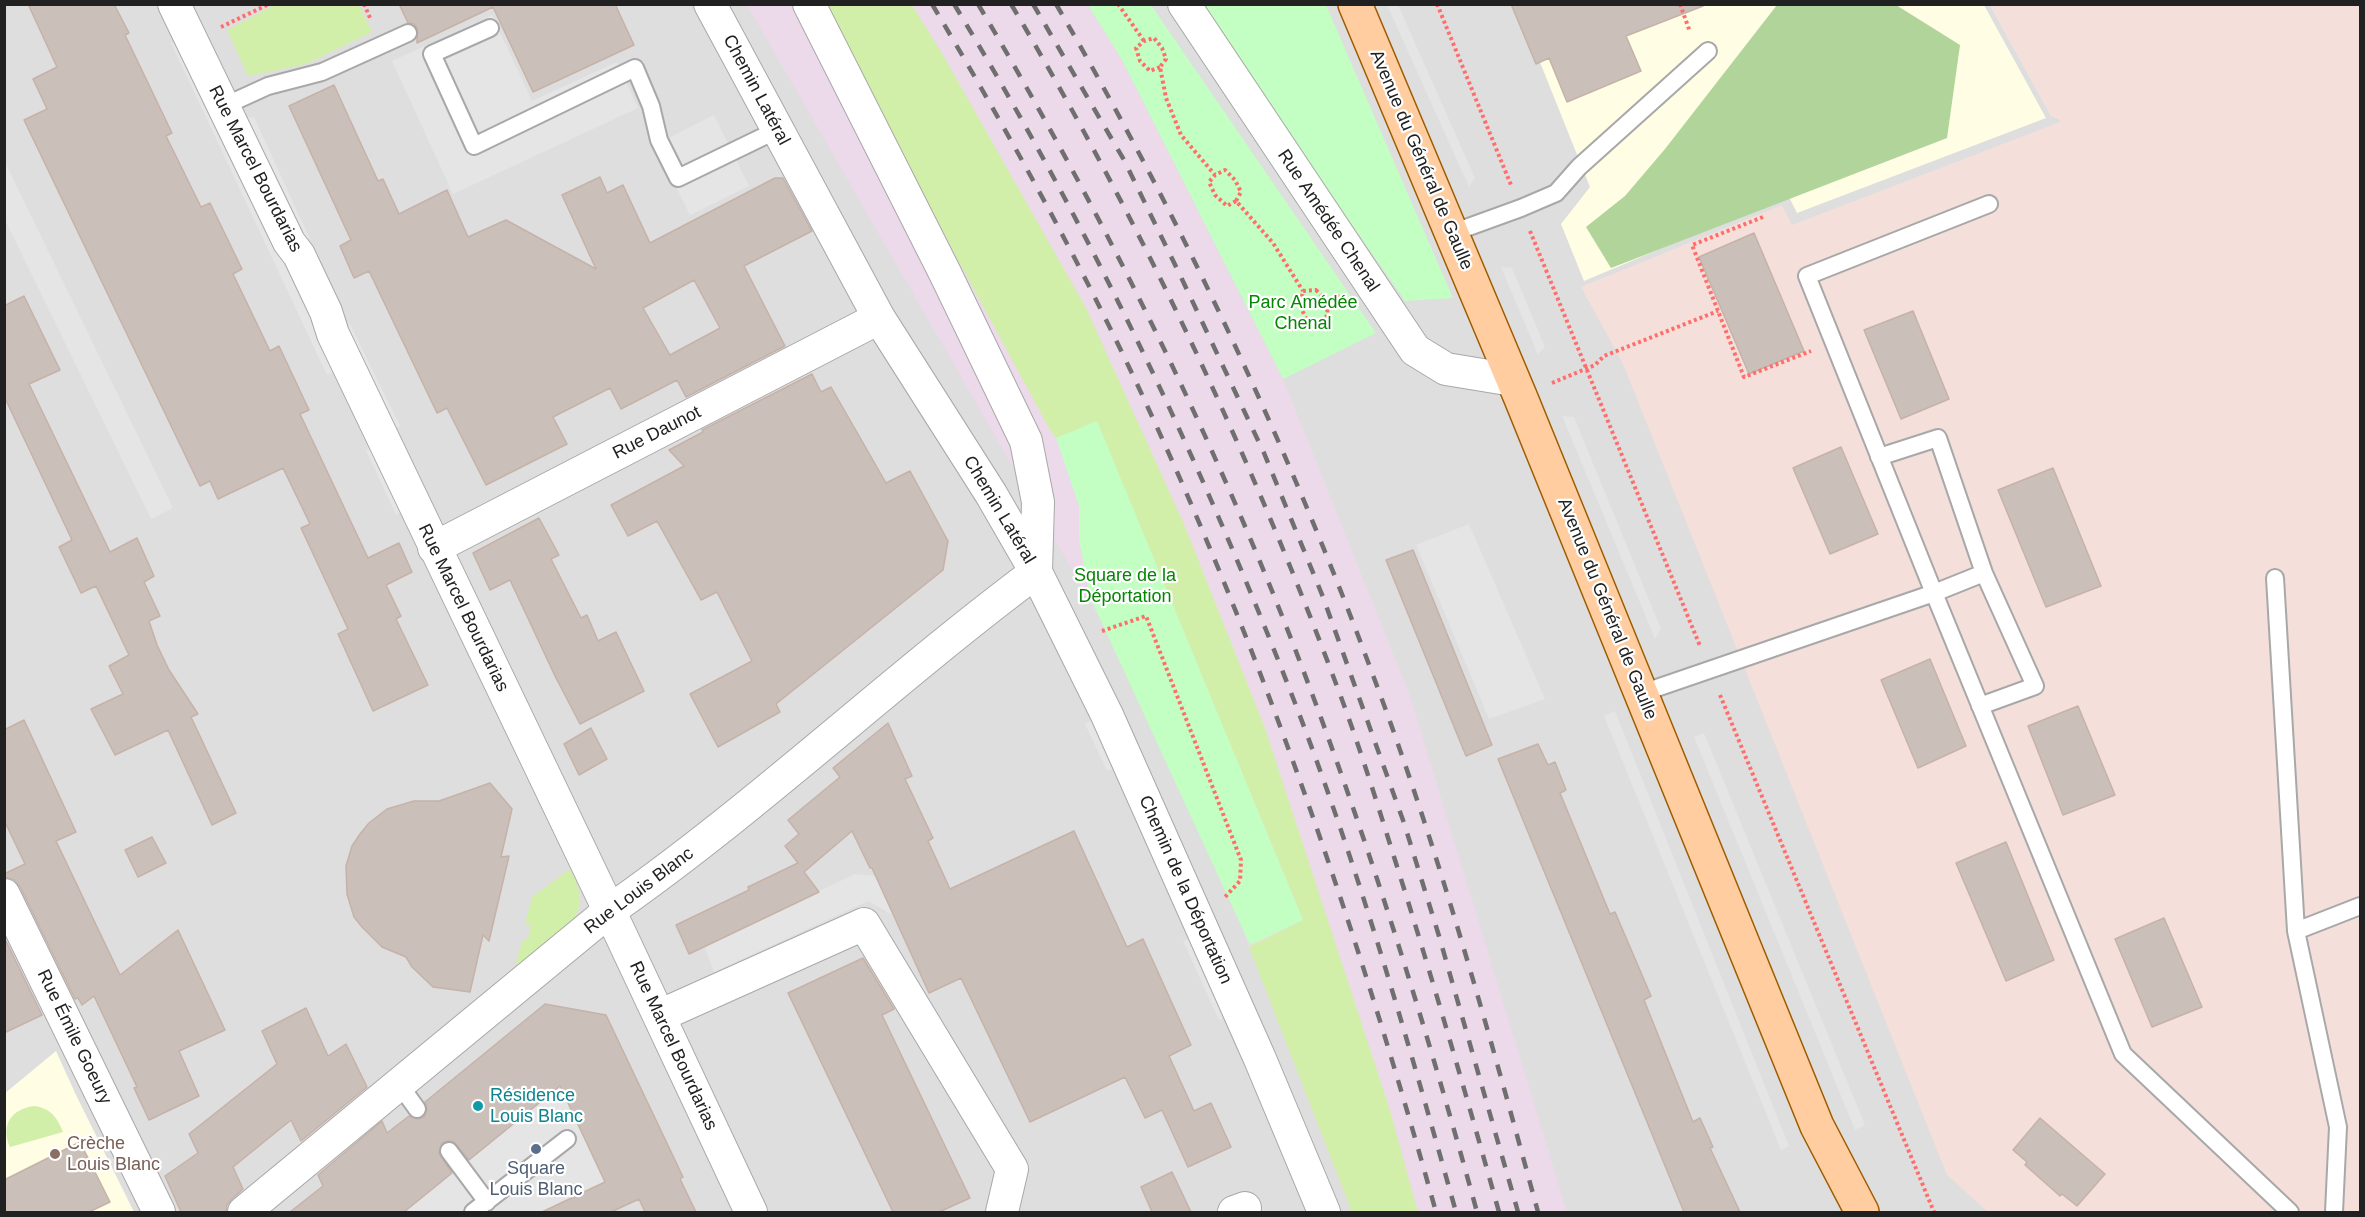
<!DOCTYPE html>
<meta charset="utf-8">
<style>
body{margin:0}
#map{position:relative;width:2365px;height:1217px;overflow:hidden;background:#f2eee7;font-family:Arial,sans-serif}
canvas{display:block}
.frame{position:absolute;inset:0;border:6px solid #212121;pointer-events:none}
</style>
<div id="map">
<canvas width="2365" height="1217"></canvas>
<div class="frame"></div>
</div>
<script>
const c = document.querySelector('canvas').getContext('2d');
c.lineJoin = 'round';
function paint(path, color) { c.fillStyle = color; c.fill(path, 'evenodd'); }
function stroke(path, color, width, dash) { c.strokeStyle = color; c.lineWidth = width; c.lineCap = dash ? 'butt' : 'round'; c.setLineDash(dash || []); c.stroke(path); }
function label(font, color, halo, rows, align = 'center') {
  c.font = font + ' Arial,sans-serif'; c.lineWidth = 4.5; c.setLineDash([]); c.textBaseline = 'middle'; c.strokeStyle = halo; c.fillStyle = color; for (const [text, x, y, turn = 0] of rows) {
    c.save(); c.translate(x, y); c.rotate((+turn || 0) * Math.PI / 180); c.textAlign = isNaN(turn) ? turn : align; if (halo) c.strokeText(text, 0, 0); c.fillText(text, 0, 0); c.restore();
  }
}
paint(new Path2D(`
 M5 5H1990L2051 116 2059 119 2124 228 2360 1212H5Z`), '#dfdede');
paint(new Path2D(`
 M747 5H1088L1122 60 1283 379 1410 696 1567 1212H1352L1166 733Z`), '#ecd9ea');
paint(new Path2D(`
 M1517 5H1984L2046 118 1797 213 1788 195 1584 281 1561 224 1590 187Z
 M56 1051 76 1095 134 1212H5L4 1094Z`), '#fffde3');
paint(new Path2D(`
 M1990 5H2360V1212H1988L1947 1175 1623 364 1581 287 1782 205 1792 225 2060 122 2059 119 2051 116Z`), '#f4dfda');
paint(new Path2D(`
 M359 5 372 32 306 64 248 76 227 30 275 5Z
 M820 5H912L943 55 1086 308 1184 524 1265 728 1389 1107 1418 1212H1352L1249 947 1303 920 1097 422 1056 438 1050 430Z
 M570 869C579 885 584 901 575 918 572 926 528 958 518 966L516 962 523 939H528L531 925 525 924 532 897Z
 M35 1106C51 1109 57 1117 63 1132L10 1147C0 1125 12 1108 35 1106Z`), '#d2efaa');
paint(new Path2D(`
 M1777 5H1896L1960 45 1947 138 1611 268 1586 227 1625 196 1665 149Z`), '#b0d499');
paint(new Path2D(`
 M1088 5H1151L1376 333 1283 379 1122 60Z
 M1199 5H1326L1453 298 1405 301Z
 M1097 421 1303 920 1250 945 1090 597 1079 540V506L1056 438Z`), '#c3fec3');
paint(new Path2D(`
 M1387 5H1398L1475 178 1469 187Z
 M492 15 532 101 617 62 638 108 453 194 392 61Z
 M171 43 184 44 339 369 327 375Z
 M714 115 749 186 690 215 655 145Z
 M254 117 310 239 297 237 241 118Z
 M5 162 173 508 151 519 5 220Z
 M1501 267 1512 268 1545 347 1538 355Z
 M349 322 400 426 389 430 342 330Z
 M1562 416 1574 417 1661 629 1655 639Z
 M376 445 407 510 396 515 366 450Z
 M1469 524 1545 699 1489 719 1416 545Z
 M1615 711 1789 1146 1781 1150 1604 716Z
 M1097 718 1119 766 1107 771 1085 724Z
 M1704 733 1865 1125 1855 1130 1694 737Z
 M855 874 882 877 908 891 893 915 868 901 714 972 704 946Z
 M1195 937 1229 1015 1219 1020 1183 941Z
 M560 1086 605 1182 542 1212H404L444 1181 433 1165 454 1146Z`), '#e5e5e5');
const building = new Path2D(`
 M28 4H114L129 33 125 35 172 133 166 136 201 207 210 203 242 269 233 274 270 351 279 346 309 410 300 414 368 558 399 543 412 572 386 585 401 616 396 619 428 685 373 711 338 634 348 629 301 528 310 524 283 468 218 499 210 481 200 486 24 120 47 109 33 79 57 67Z
 M399 4H615L634 45 533 92 493 7 417 43V28L414 24 408 23Z
 M1511 4H1702L1703 6 1626 36 1641 71 1567 102 1549 58 1536 64Z
 M334 85 378 181 383 179 399 214 447 190 468 237 506 220 596 269 562 195 600 177 607 193 623 185 650 243 775 178H783L812 231 744 266 785 346 686 397 677 380 621 409 610 388 553 417 567 444 486 485 447 408 437 413 369 271 354 278 340 246 351 240 289 106ZM694 280 720 328 670 355 643 308Z
 M1754 233 1804 351 1749 374 1699 257Z
 M24 296 60 370 29 384 110 552 137 538 154 576 144 582 160 616 149 621 157 645 169 670 198 714 191 717 236 813 212 825 168 730 115 755 91 709 123 694 109 666 129 655 96 586 81 593 59 547 72 540 4 396V306Z
 M1913 311 1949 399 1901 419 1864 330Z
 M812 374 821 392 831 387 886 483 910 471 948 541 943 570 776 704 780 712 718 747 690 694 752 661 717 592 701 600 657 521 628 536 611 505 684 466 669 450 703 432 702 430Z
 M1841 447 1878 534 1830 554 1793 468Z
 M2053 468 2101 586 2046 607 1998 490Z
 M539 518 559 555 551 559 581 618 587 615 598 641 616 632 644 691 580 724 555 676 510 580 490 590 473 553Z
 M1413 550 1492 745 1466 756 1386 560Z
 M1930 659 1966 746 1918 768 1881 680Z
 M2078 706 2115 795 2063 815 2028 726Z
 M24 720 76 832 56 841 120 975 178 930 225 1030 179 1051 199 1096 149 1120 134 1088 137 1087 94 996 82 1005 78 998 75 999 20 887 14 880 4 877V874L25 864 4 820V730Z
 M888 723 912 776 905 779 933 838 928 841 950 889 1074 831 1127 947 1143 939 1191 1045 1169 1056 1194 1111 1211 1103 1231 1147 1188 1167 1162 1110 1145 1118 1125 1077 1030 1122 961 978 929 993 872 868H870L852 831 804 872 819 892 689 954 676 925 749 890 748 887 798 863 785 846 799 834 788 820 840 777 833 768Z
 M591 728 607 759 579 775 564 744Z
 M1538 744 1548 765 1555 762 1566 790 1560 793 1610 914 1615 912 1651 996 1644 1000 1693 1122 1700 1118 1713 1147 1710 1148 1740 1212H1684L1498 759Z
 M490 783 512 809 501 857 509 856 489 941 483 935 470 992 433 987 412 967 406 957 382 947 362 927 354 917 347 894 346 866 352 846 360 834 369 823 387 809 414 801H439Z
 M152 837 166 863 138 877 125 850Z
 M2006 842 2054 960 2006 981 1956 863Z
 M2164 918 2202 1007 2152 1027 2115 939Z
 M4 937 42 1015 4 1033Z
 M863 958 894 1009 882 1015 970 1198 939 1212H893L788 993Z
 M545 1004 606 1015 683 1177 680 1179 696 1212H645L639 1199 611 1212H542L605 1182 560 1086 469 1160 454 1142 448 1141 442 1143 439 1153 452 1173 404 1212H290L323 1186 318 1175 382 1121 387 1133 409 1116 417 1119 424 1117 427 1109 425 1102Z
 M306 1008 328 1056 346 1044 367 1087 301 1141 291 1120 233 1167 243 1189 232 1199 227 1205 226 1212H181L165 1176 198 1153 189 1134 277 1064 262 1031Z
 M2040 1118 2105 1174 2077 1206 2062 1194 2060 1196 2025 1165 2027 1162 2013 1150Z
 M80 1142 110 1202 89 1212H4V1180Z
 M1172 1172 1191 1212H1152L1141 1187Z`);
paint(building, '#cbbfba');
stroke(building, '#c5b2a8', 1.5);
const service = new Path2D(`
 M490 28 432 54 474 146 635 68 651 106 659 140 678 178 777 130
 M222 107 268 86 322 72 408 33
 M1452 233 1521 208 1556 193 1579 167 1708 51
 M1879 457 1938 438 1984 573 1934 593 1807 276 1989 204
 M2275 578 2296 931 2338 1127 2334 1212
 M1642 693 1934 593 2123 1054 2290 1212
 M1980 706 2035 686 1984 573
 M2296 931 2360 906
 M399 1084 417 1109
 M449 1151 487 1202
 M473 1212 567 1139`);
const minor = new Path2D(`
 M174 4 289 242 299 255 326 312 333 334 619 931 751 1212
 M710 4 879 318 991 494 1036 572 1107 715 1260 1059 1324 1212
 M809 4 945 273 1026 441 1038 502 1036 571
 M1184 4 1415 350 1446 369 1513 380
 M434 548 879 318
 M4 895 159 1212
 M659 1016 864 924 1012 1169 1002 1212
 M244 1212 609 911C758 807 890 681 1036 572
 M1234 1212 1245 1208`);
const primary = new Path2D(`
 M1355 4 1520 396 1817 1126 1862 1212`);
stroke(service, '#a8a8a8', 20);
stroke(minor, '#a8a8a8', 34);
stroke(primary, '#9e5c00', 36);
stroke(new Path2D(`
 M364 4 371 20
 M1118 4 1144 41
 M1437 4 1511 185
 M1680 4 1690 32
 M221 27 269 4
 M1160 67 1150 71 1140 61 1136 48 1144 41 1154 38 1162 48 1166 59 1160 67 1166 98 1181 135 1215 175
 M1236 201 1227 206 1215 195 1209 182 1215 175 1225 170 1235 180 1241 192 1236 201 1273 243 1303 291
 M1763 217 1692 245 1744 377 1811 351
 M1530 231 1700 646
 M1316 290 1328 303 1327 316 1314 323 1307 320 1300 306 1303 291Z
 M1328 303 1340 296
 M1552 383 1595 365 1604 356 1718 311
 M1102 631 1146 616 1241 860 1240 881 1225 897
 M1720 695 1934 1212`), '#ff6e6b', 4, [3, 3]);
stroke(service, '#fff', 16);
stroke(minor, '#fff', 32);
stroke(primary, '#ffcd9f', 33);
stroke(new Path2D(`
 M932 4C1011 137 1086 272 1150 412 1269 670 1360 939 1436 1212
 M954 4C1089 226 1201 461 1295 703 1359 869 1408 1041 1456 1212
 M978 4C1107 221 1223 455 1311 691 1375 862 1429 1037 1477 1212
 M1011 4C1142 224 1252 458 1341 697 1361 751 1378 806 1395 860 1432 977 1466 1094 1499 1212
 M1033 4 1124 160 1180 275 1264 453 1323 597 1404 823 1439 936 1518 1212
 M1056 4C1183 222 1290 450 1377 686 1441 858 1490 1036 1538 1212`), '#6f6f6f', 4.5, [12, 12]);
for (const [x, y, r, color] of [
 [478,1106,6,"#0f9aa8"],
 [536,1149,6,"#5c6f8a"],
 [55,1154,6,"#8d6e63"]
]) { const dot = new Path2D(); dot.arc(x, y, r, 0, 2 * Math.PI); c.fillStyle = color; c.fill(dot); stroke(dot, '#fff', 2); }
label('18px', '#212121', '#fff', [
 ["Chemin Latéral",756,90,62],
 ["Avenue du Général de Gaulle",1421,160,67],
 ["Rue Marcel Bourdarias",255,169,63],
 ["Rue Amédée Chenal",1328,221,56],
 ["Rue Daunot",657,433,-27],
 ["Chemin Latéral",999,510,59],
 ["Rue Marcel Bourdarias",463,608,64],
 ["Avenue du Général de Gaulle",1607,609,68],
 ["Chemin de la Déportation",1185,890,66],
 ["Rue Louis Blanc",639,891,-37],
 ["Rue Émile Goeury",74,1037,64],
 ["Rue Marcel Bourdarias",673,1046,65]
]);
label('18px', '#048604', '#fff', [
 ["Parc Amédée",1303,303],
 ["Chenal",1303,324],
 ["Square de la",1125,576],
 ["Déportation",1125,597]
]);
label('18px', '#0d838f', '#fff', [
 ["Résidence",490,1096],
 ["Louis Blanc",490,1117]
], 'left');
label('18px', '#785e54', '#fff', [
 ["Crèche",67,1144],
 ["Louis Blanc",67,1165]
], 'left');
label('18px', '#4e5e75', '#fff', [
 ["Square",536,1169],
 ["Louis Blanc",536,1190]
]);
</script>
